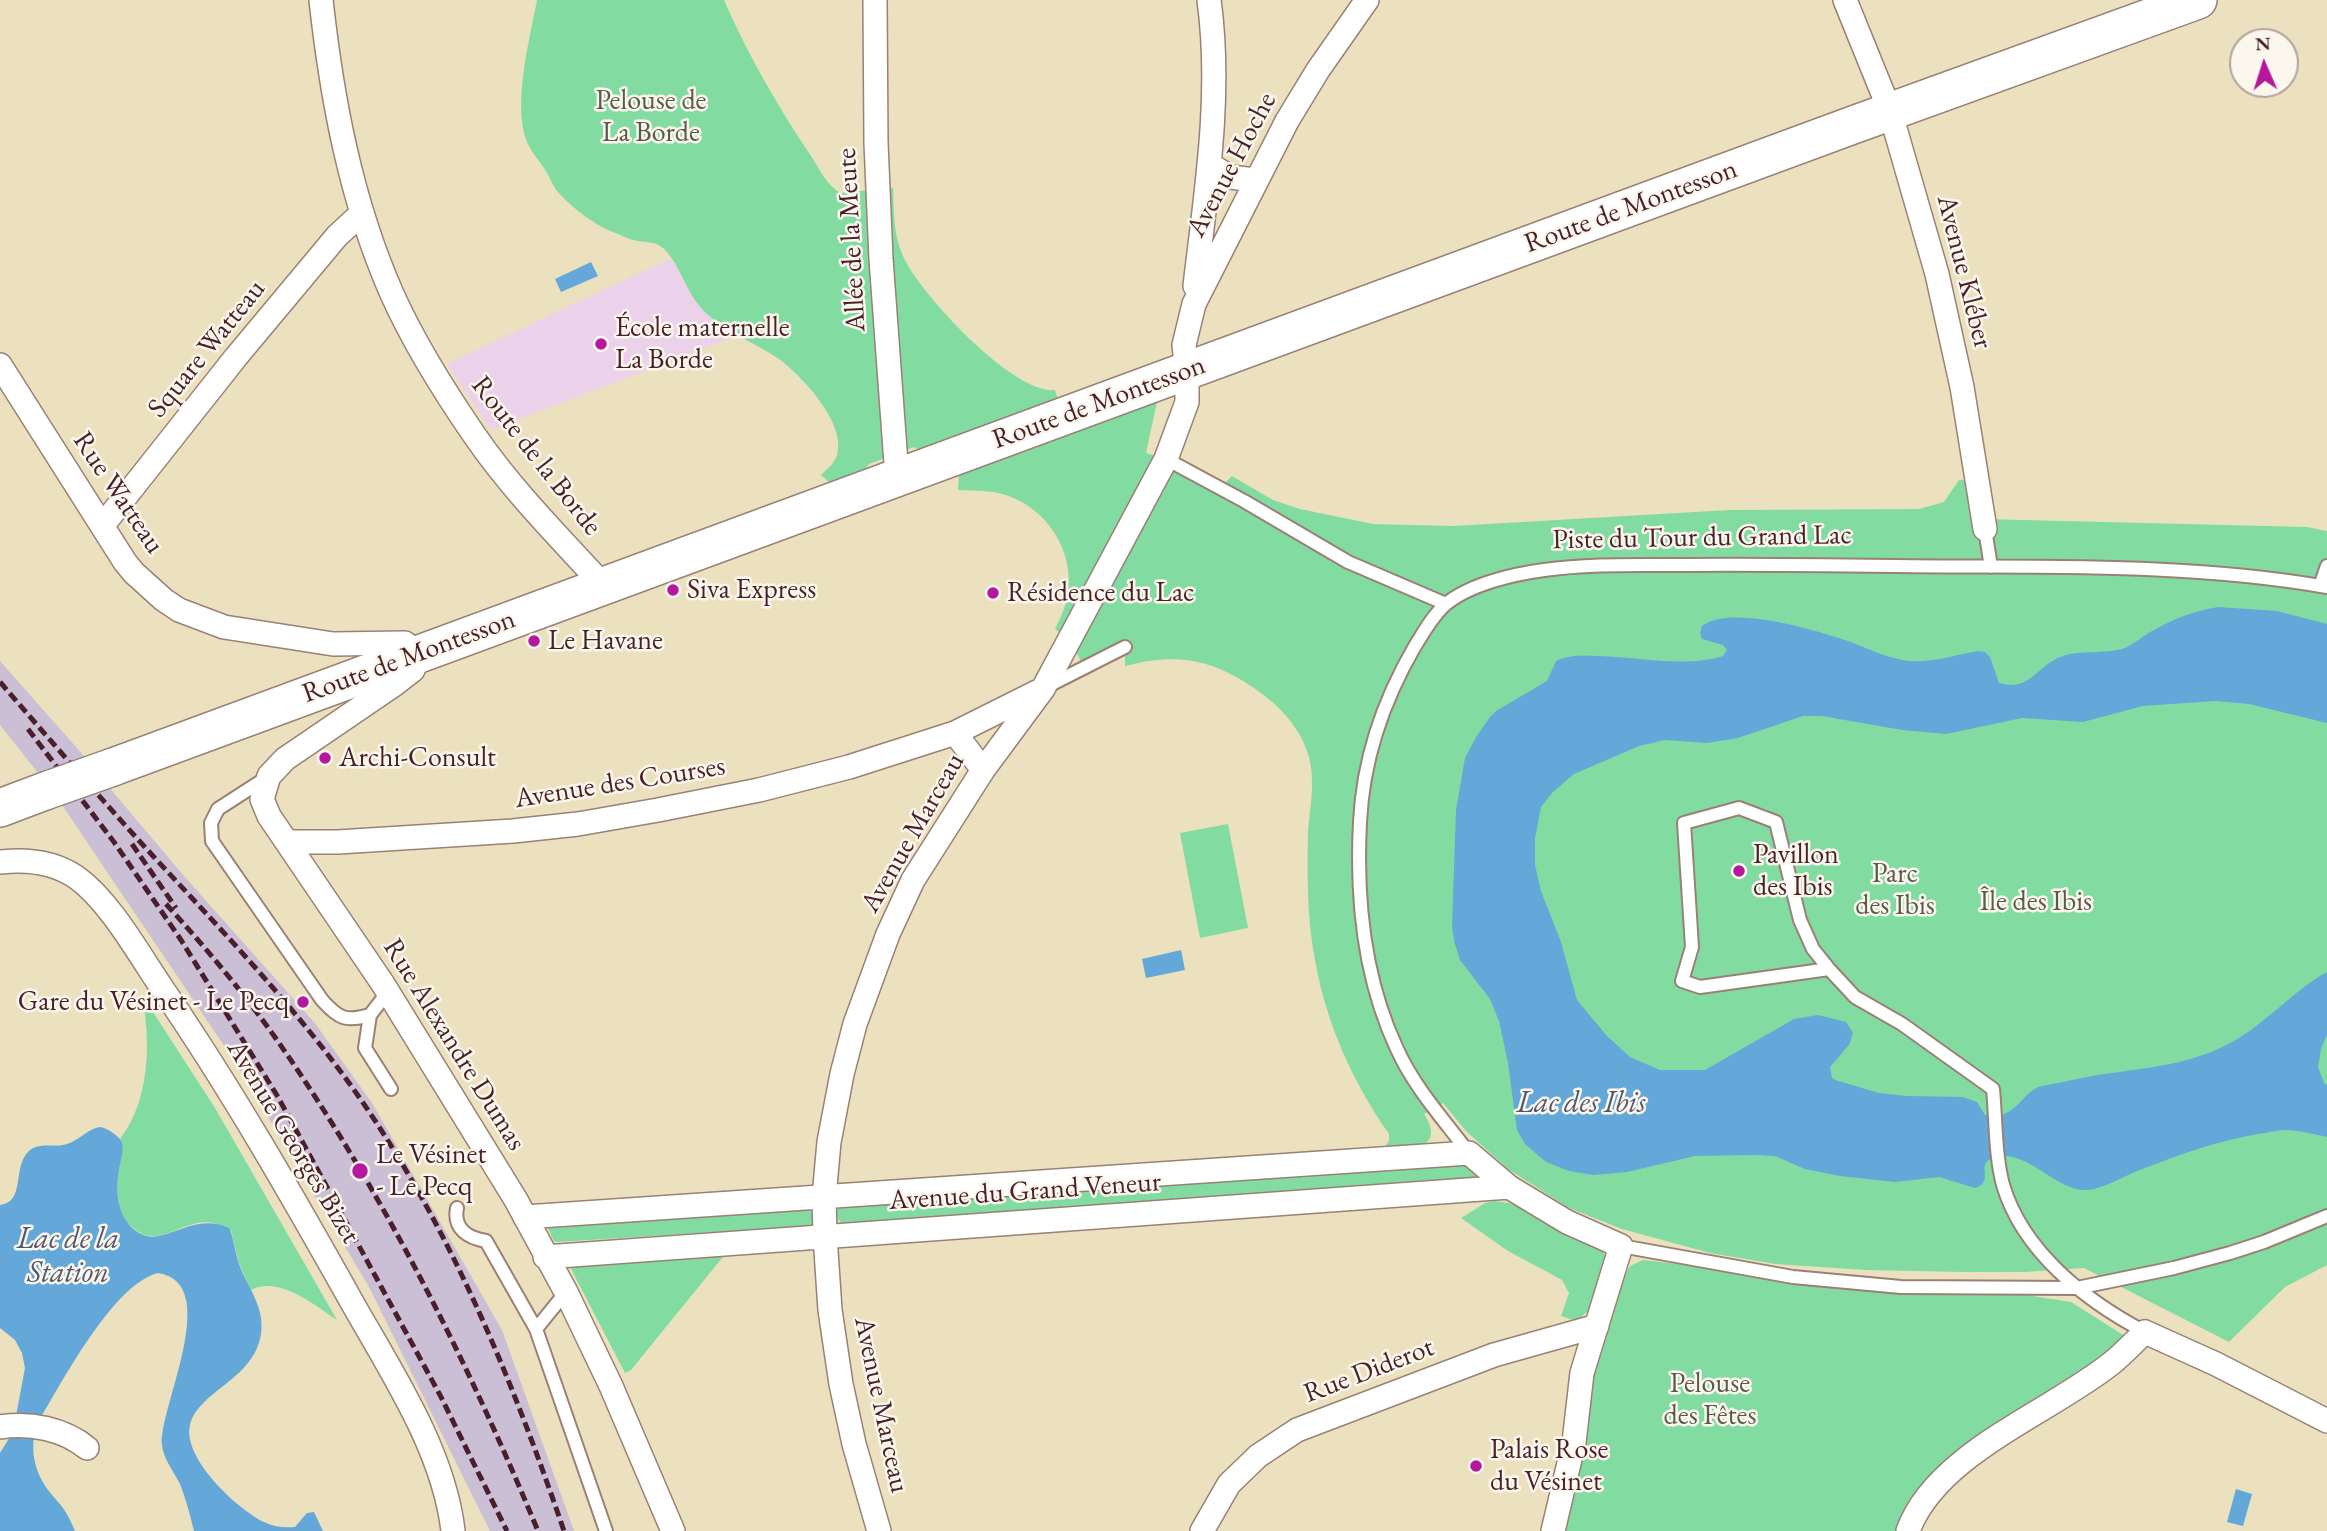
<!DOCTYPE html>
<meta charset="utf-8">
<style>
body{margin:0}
#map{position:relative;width:2327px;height:1531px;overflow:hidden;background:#ebe1bf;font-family:"EB Garamond",serif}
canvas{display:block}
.north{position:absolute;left:2229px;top:28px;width:70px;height:70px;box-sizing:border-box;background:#fbf7ec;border:2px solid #b4a19f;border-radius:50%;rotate:357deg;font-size:19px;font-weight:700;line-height:28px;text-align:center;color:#4a1f2b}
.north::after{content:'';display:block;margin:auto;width:24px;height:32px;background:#b5179e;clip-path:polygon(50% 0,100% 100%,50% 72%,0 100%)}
</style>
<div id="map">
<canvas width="2327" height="1531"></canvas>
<div class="north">N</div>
</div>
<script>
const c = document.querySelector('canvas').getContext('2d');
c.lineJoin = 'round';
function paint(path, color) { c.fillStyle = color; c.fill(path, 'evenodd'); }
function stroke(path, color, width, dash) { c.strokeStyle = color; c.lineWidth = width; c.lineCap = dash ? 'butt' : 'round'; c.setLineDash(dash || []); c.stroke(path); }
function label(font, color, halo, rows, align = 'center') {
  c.font = font + ' "EB Garamond",serif'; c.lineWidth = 5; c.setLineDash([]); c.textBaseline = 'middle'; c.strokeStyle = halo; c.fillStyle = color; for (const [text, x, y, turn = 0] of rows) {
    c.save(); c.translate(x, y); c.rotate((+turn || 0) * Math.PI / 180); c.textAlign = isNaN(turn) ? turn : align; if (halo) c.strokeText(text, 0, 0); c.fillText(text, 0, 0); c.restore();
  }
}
paint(new Path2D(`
 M671 258 695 301 708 315 738 335 491 430 447 364Z`), '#ecd1eb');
paint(new Path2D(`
 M0 661 84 756 38 773 0 725Z
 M108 786 184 876 314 1022 372 1103 502 1330 574 1531H490L369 1287 239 1068 60 802Z`), '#cbbfd5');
paint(new Path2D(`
 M537 0H724C748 55 778 107 811 156 819 168 827 186 841 193L893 188C894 211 893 234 903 256 919 293 1014 395 1055 390L1060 406 927 455 914 447 869 464 859 479 844 478 830 483 821 475C827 469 834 464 837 455 847 424 802 376 779 359 756 343 727 333 707 314 685 294 682 266 663 248 654 241 649 243 638 241 631 240 625 237 618 234 597 227 572 208 558 192 553 187 551 179 547 173 541 162 532 154 527 142 512 105 530 38 537 0Z
 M1158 397 1146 453 1166 459 1220 488 1232 476 1273 500 1300 509 1373 524 1411 525 1453 526 1729 510 1919 509 1944 502 1959 480H1978L1983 519 2307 527 2327 531V1265L2285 1287 2229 1342 2084 1268 2025 1272H1962L1865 1270 1775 1264 1710 1253 1622 1229 1569 1208 1508 1169 1466 1131 1443 1103 1424 1114C1446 1149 1412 1148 1386 1152L1385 1147 1389 1141V1134C1352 1081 1326 1023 1315 960 1307 918 1307 875 1308 832 1309 817 1312 801 1312 785 1314 735 1278 701 1238 678 1200 656 1167 655 1125 666V648L1084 667 1070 641 1055 629C1061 617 1066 606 1068 593 1074 550 1047 509 1006 495 991 490 974 491 958 490L959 473Z
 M1228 824 1248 928 1200 938 1180 833Z
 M142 995 215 1108 337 1320C315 1305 278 1275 251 1290L239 1263 231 1231C226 1229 221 1225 217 1224 183 1214 160 1254 131 1226 117 1213 116 1189 119 1170 120 1160 125 1149 120 1139 150 1100 151 1042 142 995Z
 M1470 1164 1477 1173V1181L844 1224C834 1219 835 1210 841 1202Z
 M1495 1201 1509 1203 1533 1212 1600 1247 1608 1260 1597 1304 1576 1321 1561 1316 1569 1293 1562 1280 1508 1251 1461 1218 1485 1203Z
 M815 1208V1222L811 1226 557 1242 554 1241 546 1224Z
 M731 1247 631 1370 625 1373 569 1265Z
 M1643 1260 1793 1277 1956 1292 2026 1295 2071 1302 2128 1338 2096 1365 1945 1464 1899 1531H1553L1597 1326 1630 1266Z`), '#82dca2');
paint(new Path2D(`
 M591 262 598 276 561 292 555 279Z
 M2218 607 2277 611 2327 624V723L2249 704 2215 701 2143 706 2083 722 2022 718 1946 734 1902 730 1822 716H1803L1738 738 1707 743 1665 740 1639 746 1574 774 1552 793 1541 807 1535 838V865L1541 891 1561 942 1577 1000 1607 1036 1630 1057 1660 1070H1705L1794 1019 1818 1015 1846 1022 1853 1033 1849 1045 1830 1067 1832 1078 1835 1080 1879 1093 1907 1096 1963 1097 1977 1102 1985 1115C1991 1115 1999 1115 2004 1114 2018 1109 2025 1093 2038 1087 2063 1082 2088 1076 2112 1073 2154 1067 2195 1063 2232 1042 2267 1023 2291 992 2327 972V1035L2321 1049 2318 1067 2324 1083 2327 1085V1137C2313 1134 2299 1130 2285 1130 2276 1130 2267 1133 2258 1134 2217 1141 2178 1155 2140 1170 2123 1176 2103 1190 2084 1190 2054 1190 2023 1144 1991 1159 1976 1165 1995 1182 1975 1188L1939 1177 1895 1182 1840 1176 1805 1169 1775 1156 1756 1155 1695 1156 1627 1172 1593 1175 1569 1171 1546 1162 1525 1144 1517 1130 1508 1063 1499 1021 1490 999 1460 960 1454 941 1452 926 1456 810 1465 758 1476 737 1490 717 1496 711 1547 681 1556 661C1568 655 1584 655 1598 656 1640 657 1684 668 1723 656L1727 650 1723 645 1702 639 1700 633 1702 626C1730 604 1815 630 1848 641 1867 648 1889 659 1909 661 1931 663 1956 655 1978 651L1985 652 1990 657 1999 683C2030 692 2037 666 2060 657 2080 649 2104 655 2125 648 2134 644 2143 636 2152 631 2173 619 2194 611 2218 607Z
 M1181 950 1185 970 1146 978 1142 959Z
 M101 1127C108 1129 120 1136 122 1143 124 1150 121 1159 120 1165 115 1188 116 1216 136 1231 162 1251 190 1210 229 1228 234 1239 235 1252 239 1264 248 1288 265 1307 261 1334 254 1380 198 1391 190 1425 182 1458 237 1509 264 1522 274 1527 285 1528 295 1527L307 1513 314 1512 323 1531H194C190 1515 186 1499 180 1484 174 1472 163 1458 162 1445 158 1410 224 1283 158 1273 112 1285 62 1383 38 1422 29 1446 33 1469 48 1490 53 1497 60 1503 65 1511 69 1517 72 1524 75 1531H0V1453L13 1432 25 1368 22 1353 15 1340 0 1328V1205C26 1202 12 1166 29 1151 39 1142 55 1148 67 1144 80 1140 88 1128 101 1127Z
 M2236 1489 2252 1494 2243 1526 2227 1522Z`), '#63a8d9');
const lane = new Path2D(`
 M1166 459 1244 501 1348 562 1446 604
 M1985 529 1991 567
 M2320 586 2327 566
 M1046 687 1125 647
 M266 778 218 809 211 823 212 841 322 1000C339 1019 346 1022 370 1015
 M1829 969 1813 949 1800 920 1776 822 1739 808 1684 823 1692 947 1682 981 1700 987 1829 969 1855 997 1902 1024 1993 1089C1996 1120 1995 1155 2003 1185 2023 1252 2086 1301 2145 1332
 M383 988 384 997 370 1015 365 1048 391 1089
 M1469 1153C1444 1120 1414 1087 1397 1049 1364 979 1356 898 1360 822 1363 759 1383 701 1415 646 1424 632 1433 615 1446 604 1470 584 1514 574 1544 570 1586 564 1629 565 1671 565 1745 564 1820 565 1895 566 2038 568 2185 562 2327 587
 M457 1208C453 1229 468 1238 486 1241L536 1329 606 1531
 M1621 1246 1793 1277 1901 1287 2077 1288 2174 1268 2230 1253 2264 1242 2327 1216
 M536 1329 566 1292`);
const street = new Path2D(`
 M321 0C332 100 351 201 392 294 414 343 444 391 475 436 512 490 559 537 603 585
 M875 0 876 143 881 259 897 477
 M1845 0 1890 111 1937 274 1962 387 1985 529
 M1209 164 1230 177 1255 180
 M1195 286C1206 192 1222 95 1209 0
 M0 365 125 562 134 573 164 600 179 610 224 627 333 644 405 643 419 654 413 670 395 684 285 759 269 776 262 799 269 816 383 984 516 1200 566 1292 611 1386 673 1531
 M103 525 236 357 337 236 362 213
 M955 733 983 770
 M287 842H338L513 831 578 824 658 810 759 790 849 767 955 733 1037 692
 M0 862C26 859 54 862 76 877 110 901 140 956 164 991 233 1092 293 1197 353 1304 392 1373 444 1451 453 1531
 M525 1217 1469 1153 1509 1187 1567 1222 1621 1246 1582 1373 1574 1442 1553 1531
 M545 1257 1509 1187
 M0 1427C30 1422 64 1429 87 1448
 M879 1531 854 1444 841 1384 830 1310 825 1236 824 1197 829 1142 842 1074 855 1024 888 934 913 880 983 770 1043 689 1166 459 1187 402V371L1184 345 1194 304 1287 121 1318 70 1367 0
 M1202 1531 1229 1484 1258 1456 1297 1430 1494 1355 1597 1326
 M1908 1531C1936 1453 2052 1412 2113 1362 2124 1353 2134 1342 2145 1332L2216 1364 2327 1421`);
const primary = new Path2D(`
 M113 767 1853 125 2198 0
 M0 808 45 791`);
stroke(lane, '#9a8075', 16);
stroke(street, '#9a8075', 26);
stroke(primary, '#9a8075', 40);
stroke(lane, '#fff', 12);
stroke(street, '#fff', 23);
stroke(primary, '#fff', 37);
stroke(new Path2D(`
 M0 682C50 740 101 799 153 856 225 934 299 1011 359 1097 451 1229 512 1379 564 1531
 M28 729 114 842 181 940 278 1097 440 1395 507 1531
 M132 844 176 908
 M166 904C205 947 243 992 277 1040 383 1192 467 1360 538 1531`), '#4a1f2b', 5, [10, 5]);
const primaryBridge = new Path2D(`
 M45 791 113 767`);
stroke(primaryBridge, '#9a8075', 40, []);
stroke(primaryBridge, '#fff', 37);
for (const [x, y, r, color] of [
 [601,344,7,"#b5179e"],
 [673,590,7,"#b5179e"],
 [993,593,7,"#b5179e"],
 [534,641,7,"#b5179e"],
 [325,758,7,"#b5179e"],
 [1739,871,7,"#b5179e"],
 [303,1002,7,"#b5179e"],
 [360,1171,9,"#b5179e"],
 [1476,1466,7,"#b5179e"]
]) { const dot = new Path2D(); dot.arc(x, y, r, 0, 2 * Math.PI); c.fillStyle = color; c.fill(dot); stroke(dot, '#fbf7ec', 2.5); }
label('28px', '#5b584f', '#fbf7ec', [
 ["Pelouse de",651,101],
 ["La Borde",651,133],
 ["Parc",1895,874],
 ["des Ibis",1895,906],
 ["Île des Ibis",2036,902],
 ["Pelouse",1710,1384],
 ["des Fêtes",1710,1416]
]);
label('28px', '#4a1f2b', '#fbf7ec', [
 ["Avenue Hoche",1232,165,-62],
 ["Route de Montesson",1631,207,-20],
 ["Allée de la Meute",852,240,-93],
 ["Avenue Kléber",1964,272,76],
 ["Square Watteau",207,349,-51],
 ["Route de Montesson",1099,403,-20],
 ["Route de la Borde",536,456,52],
 ["Rue Watteau",118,493,56],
 ["Piste du Tour du Grand Lac",1702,538,-1],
 ["Route de Montesson",409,657,-20],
 ["Avenue des Courses",620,783,-9],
 ["Avenue Marceau",913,833,-60],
 ["Rue Alexandre Dumas",454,1045,58],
 ["Avenue Georges Bizet",293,1142,59],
 ["Avenue du Grand Veneur",1025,1192,-4],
 ["Rue Diderot",1369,1371,-21],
 ["Avenue Marceau",881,1405,78]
]);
label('28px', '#4a1f2b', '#fbf7ec', [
 ["École maternelle",615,328],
 ["La Borde",615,360],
 ["Siva Express",687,590],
 ["Résidence du Lac",1007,593],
 ["Le Havane",548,641],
 ["Archi-Consult",339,758],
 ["Pavillon",1753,855],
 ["des Ibis",1753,887],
 ["Gare du Vésinet - Le Pecq",289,1002,"right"],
 ["Le Vésinet",376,1155],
 ["- Le Pecq",376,1187],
 ["Palais Rose",1490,1450],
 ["du Vésinet",1490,1482]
], 'left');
label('italic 30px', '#545671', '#fbf7ec', [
 ["Lac des Ibis",1581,1104],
 ["Lac de la",68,1240],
 ["Station",68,1274]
]);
</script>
